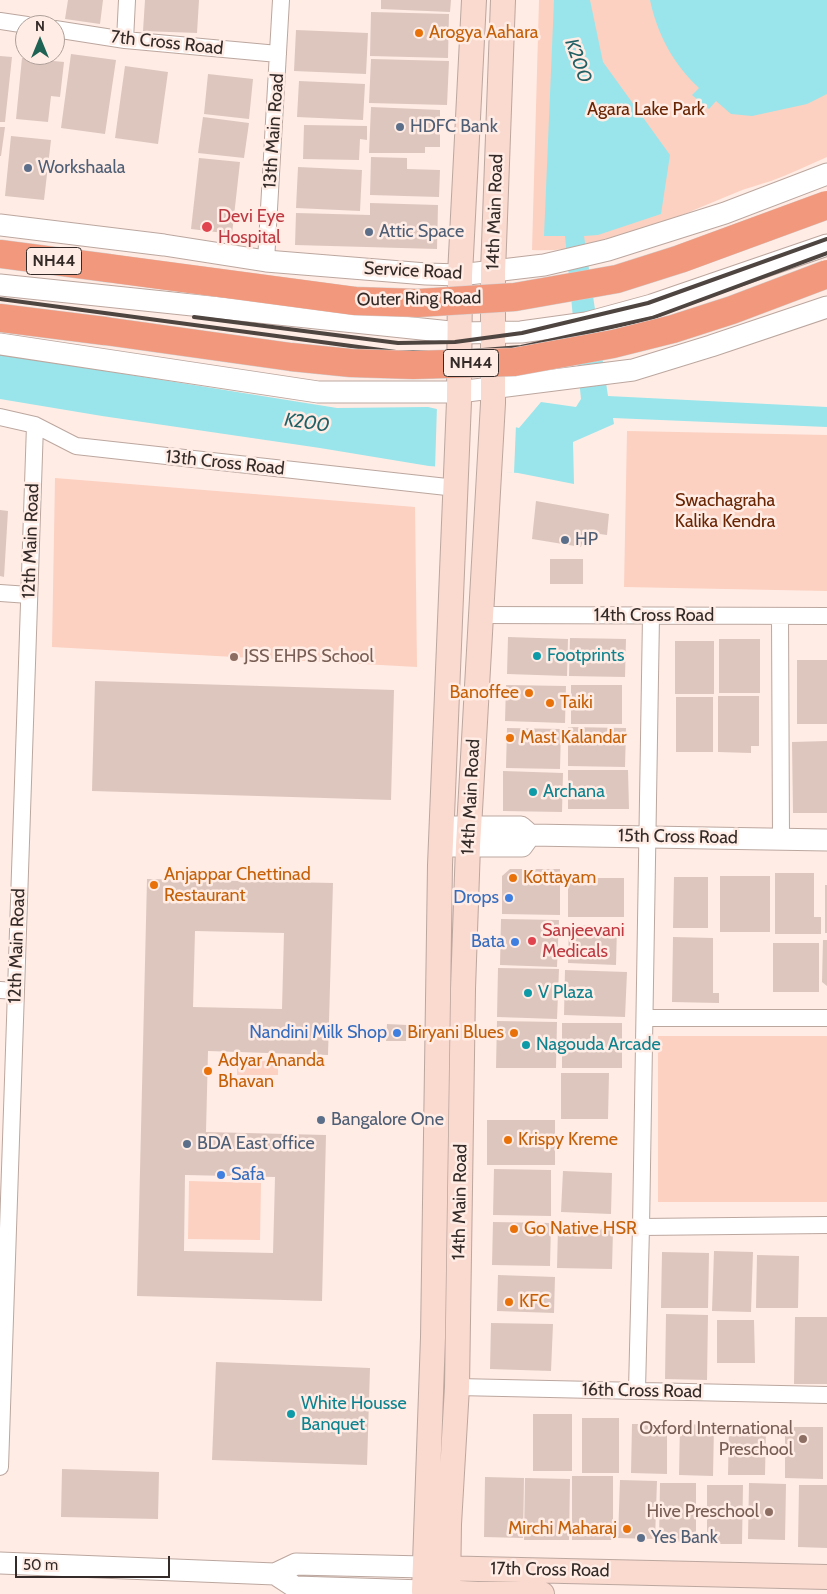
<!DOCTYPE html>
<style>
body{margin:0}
#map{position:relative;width:827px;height:1594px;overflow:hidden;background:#ffece5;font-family:Cabin,sans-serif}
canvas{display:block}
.north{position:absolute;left:15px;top:15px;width:50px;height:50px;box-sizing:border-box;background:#ffece5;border:1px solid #ae9f99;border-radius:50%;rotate:0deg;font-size:14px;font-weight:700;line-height:20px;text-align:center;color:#342b28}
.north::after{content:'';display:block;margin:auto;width:18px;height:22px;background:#1f6354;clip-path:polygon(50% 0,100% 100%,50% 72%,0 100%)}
.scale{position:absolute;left:15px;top:1556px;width:155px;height:22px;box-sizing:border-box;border:2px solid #342b28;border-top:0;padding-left:6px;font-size:15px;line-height:18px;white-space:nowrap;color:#342b28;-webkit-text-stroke:4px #ffece5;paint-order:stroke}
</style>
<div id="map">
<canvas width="827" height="1594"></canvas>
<div class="north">N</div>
<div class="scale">50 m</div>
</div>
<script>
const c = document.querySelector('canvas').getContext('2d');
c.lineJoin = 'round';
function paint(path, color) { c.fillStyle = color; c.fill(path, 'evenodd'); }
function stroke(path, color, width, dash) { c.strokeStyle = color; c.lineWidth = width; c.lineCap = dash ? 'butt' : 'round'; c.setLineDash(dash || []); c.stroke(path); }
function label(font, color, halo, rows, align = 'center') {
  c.font = font + ' Cabin,sans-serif'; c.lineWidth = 5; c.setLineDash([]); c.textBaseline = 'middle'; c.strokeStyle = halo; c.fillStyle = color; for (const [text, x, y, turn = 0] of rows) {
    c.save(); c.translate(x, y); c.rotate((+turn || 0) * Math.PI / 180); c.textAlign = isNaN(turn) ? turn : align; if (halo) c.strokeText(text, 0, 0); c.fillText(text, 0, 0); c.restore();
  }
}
paint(new Path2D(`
 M539 0H827V157C808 165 790 174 771 181 759 185 746 188 735 193 674 218 598 254 532 250Z
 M627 431 827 435V591L624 587Z
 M55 478 415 507 417 667 52 647Z
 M658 1036H827V1202H658Z
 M237 1060 278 1061V1075H237Z
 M189 1181 261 1183 260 1240 188 1239Z`), '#fcd1c1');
paint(new Path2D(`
 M554 0H590L603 62 670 155 661 214 598 235 584 236 608 396 827 407V427L613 418 614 424 573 442 574 484 518 473 429 466 320 448 102 416 0 399V354L337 408 428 407 519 428 541 402 576 407 581 399 565 236H544Z
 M650 0H827V94L807 104 752 116 731 114 716 101 709 109 692 95 699 88C674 65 657 34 650 0Z`), '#99e5eb');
paint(new Path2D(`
 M437 406 516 425 514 473 435 469Z`), '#ffece5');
paint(new Path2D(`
 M68 0H103L100 24 65 19Z
 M145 0H199L197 33 143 31Z
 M381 0H451L450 12 381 9Z
 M371 12 449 14 448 58 370 56Z
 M296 30 368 33 366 74 294 71Z
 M71 54 116 60 105 134 61 128Z
 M0 56 12 57 5 122H0Z
 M22 58 64 62 60 97 51 96 48 122 16 119Z
 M371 59 449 61 447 105 369 103Z
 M125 66 168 72 158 144 115 138Z
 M208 74 253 79 249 119 204 114Z
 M299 81 365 84 363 120 297 117Z
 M371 107 440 110V147H425V153H369Z
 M203 117 249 123 244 158 198 153Z
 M304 125 367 126V140L360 139 359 160 303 159Z
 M0 127H5L1 156H0Z
 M11 136 51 140 44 200 5 196Z
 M371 157 407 158V169L440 170 439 197 370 195Z
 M199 158 240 162 232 234 191 229Z
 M298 167 362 170 360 211 296 208Z
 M370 203 438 205 437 249 295 245 296 213 370 215Z
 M536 501 609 514 607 535 585 532 581 547 532 539Z
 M0 510 8 511 4 577 0 576Z
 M550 559H583V584H550Z
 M508 637 568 639 567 676 507 674Z
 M570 638 626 639 625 677 569 676Z
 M719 639H760V693H719Z
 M675 641H714V694H675Z
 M797 660H827V724H797Z
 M95 681 394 690 391 800 92 791Z
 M506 685 566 686 565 723 505 721Z
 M571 685H622V724H571Z
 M718 696H759V746H751V753L718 752Z
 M676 697H713V752H676Z
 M568 727 626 728 625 767 568 766Z
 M507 728 561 729 560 769 506 768Z
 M827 741V813H793L792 742Z
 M568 770H628L629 809H568Z
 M503 771 563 773 562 812 503 811Z
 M510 869H560V915L502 914V876Z
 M775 873H814V917H821V934H775Z
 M720 876H770V932H720Z
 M674 877H708V928H673Z
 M568 878H624V917H568Z
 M147 879 333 883 328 1055 208 1051 206 1132 326 1135 322 1301 137 1296ZM195 931 284 933 282 1009 193 1007ZM185 1175 275 1177 273 1253 184 1251Z
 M825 885H827V933H825Z
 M501 919 559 920 557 967 500 965Z
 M569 925 617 927 616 965 568 963Z
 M673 937 713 938V993H719V1003L672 1002Z
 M823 940H827V986L822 982Z
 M773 943H819V992H773Z
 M498 968 559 969 557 1019 497 1017Z
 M565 970 627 972 625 1017 564 1015Z
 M497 1021 557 1022 556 1068H496Z
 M562 1023H622V1068H562Z
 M387 1024 407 1025 406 1041H386Z
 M561 1073H609L608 1119H561Z
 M487 1120H555V1165H487Z
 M494 1169 551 1170V1216L493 1215Z
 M563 1171 612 1173 611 1214 561 1212Z
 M493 1222 551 1223 550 1266 492 1265Z
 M558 1228 613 1229 612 1269 557 1268Z
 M714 1251 753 1252 751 1312 712 1311Z
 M662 1252 709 1253 708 1308H661Z
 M757 1255 799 1256 798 1308H756Z
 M498 1275 555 1277 554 1313 497 1311Z
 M666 1314 708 1315 707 1380 665 1379Z
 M795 1317H827V1384H794Z
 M717 1320H754L755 1363H717Z
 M491 1323 553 1324 551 1371 490 1369Z
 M216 1362 370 1368 367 1465 212 1460Z
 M533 1414H572V1471H533Z
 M582 1418H619V1473H582Z
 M632 1424H667V1474L631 1473Z
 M680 1424 714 1425 713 1476 679 1475Z
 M729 1427H766L765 1475H728Z
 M785 1427H823V1479L785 1478Z
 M62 1469 159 1472 158 1519 61 1517Z
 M572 1476H613V1540H572Z
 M485 1477 524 1478 523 1538 484 1537Z
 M525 1478 570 1479 569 1540H524Z
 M620 1480 657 1481 655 1539 618 1538Z
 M660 1483H696V1542L659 1541Z
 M749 1483 786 1484 785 1540 748 1539Z
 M707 1485H743L742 1544H707Z
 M799 1485H827V1548L798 1547Z`), '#ddc6be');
const minor = new Path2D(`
 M0 21 27 25
 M55 29 125 40 278 54
 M125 40 127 0
 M266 261 281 0
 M0 417 35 425 76 446 456 488
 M0 593 29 595
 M481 615 827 616
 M780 616 781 839
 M0 990 16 991
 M645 1018H827
 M641 1227 827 1225
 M457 1387 827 1395
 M637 1390 641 1227 651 616
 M0 1467 35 425`);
const tertiary = new Path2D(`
 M0 225 164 245 266 261 426 274 460 275 544 265 608 250 725 213 827 174
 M0 285 460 333 521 332 586 323 652 305 827 245
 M0 344 318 392H459L633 370 711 346 827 307
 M442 827H521L530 835 827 840
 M441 846H522L530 835
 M0 1563 275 1574 296 1564 424 1567
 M275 1574 295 1587 424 1591V1594`);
const secondary = new Path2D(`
 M474 0 460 275 459 401 440 865 433 1337 424 1591 478 1594H542
 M434 1568 827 1577
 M448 1592 449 1524 457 1387 463 989 468 846 493 403V272L503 0`);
const trunk = new Path2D(`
 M0 254 108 268
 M0 318 105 331`);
stroke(minor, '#bca79f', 18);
stroke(tertiary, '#bca79f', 23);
stroke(secondary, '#bca79f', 26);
stroke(trunk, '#d2d0d0', 29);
stroke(minor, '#fff', 16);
stroke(tertiary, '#fff', 21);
stroke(secondary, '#fad9ce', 24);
stroke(trunk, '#f2987c', 28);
stroke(new Path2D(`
 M0 299 396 352H457L521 347 652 318 827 253
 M194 317 398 343 455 342 522 333 648 303 827 239`), '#4e4440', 4);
const trunkBridge = new Path2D(`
 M108 268 355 301 418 303 515 297 617 279 680 259 827 205
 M105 331 291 357 351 363 413 365 514 362 613 344 673 329 732 310 827 274`);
stroke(trunkBridge, '#d2d0d0', 29, []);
stroke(trunkBridge, '#f2987c', 28);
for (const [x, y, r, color] of [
 [419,33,5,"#e8710a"],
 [400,127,5,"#5c6f8a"],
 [28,168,5,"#5c6f8a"],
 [207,227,6,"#e0444e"],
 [369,232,5,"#5c6f8a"],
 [565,540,5,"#5c6f8a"],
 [537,656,5,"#0f9aa8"],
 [234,657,5,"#8d6e63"],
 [529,693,5,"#e8710a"],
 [550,703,5,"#e8710a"],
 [510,738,5,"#e8710a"],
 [533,792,5,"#0f9aa8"],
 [513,878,5,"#e8710a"],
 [154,885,5,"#e8710a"],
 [509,898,5,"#3f7fe0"],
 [532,941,5,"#e0444e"],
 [515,942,5,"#3f7fe0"],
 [528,993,5,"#0f9aa8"],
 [397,1033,5,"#3f7fe0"],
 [514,1033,5,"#e8710a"],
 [526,1045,5,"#0f9aa8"],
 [208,1071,5,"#e8710a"],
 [321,1120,5,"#5c6f8a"],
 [508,1140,5,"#e8710a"],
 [187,1144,5,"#5c6f8a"],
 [221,1175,5,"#3f7fe0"],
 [514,1229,5,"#e8710a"],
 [509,1302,5,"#e8710a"],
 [291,1414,5,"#0f9aa8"],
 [803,1439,5,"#8d6e63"],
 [769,1512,5,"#8d6e63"],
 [627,1529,5,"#e8710a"],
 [641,1538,5,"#5c6f8a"]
]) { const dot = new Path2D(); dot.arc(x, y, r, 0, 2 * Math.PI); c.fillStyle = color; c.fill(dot); stroke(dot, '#ffece5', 2); }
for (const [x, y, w] of [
 [54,261,55],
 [471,363,55]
]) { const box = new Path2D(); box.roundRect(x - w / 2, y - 13.5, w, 27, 4); c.fillStyle = '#ffece5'; c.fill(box); stroke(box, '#342b28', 1); }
label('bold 16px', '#342b28', null, [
 ["NH44",54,261],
 ["NH44",471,363]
]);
label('18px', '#c56008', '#ffece5', [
 ["Arogya Aahara",429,33],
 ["Banoffee",519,693,"right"],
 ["Taiki",560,703],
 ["Mast Kalandar",520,738],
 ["Anjappar Chettinad",164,875],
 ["Restaurant",164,896],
 ["Kottayam",523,878],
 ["Biryani Blues",504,1033,"right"],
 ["Adyar Ananda",218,1061],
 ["Bhavan",218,1082],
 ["Krispy Kreme",518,1140],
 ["Go Native HSR",524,1229],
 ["KFC",519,1302],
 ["Mirchi Maharaj",617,1529,"right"]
], 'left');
label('18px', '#342b28', '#ffece5', [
 ["7th Cross Road",167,43,6],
 ["13th Main Road",274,131,-86],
 ["14th Main Road",495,212,-88],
 ["Service Road",413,271,3],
 ["Outer Ring Road",419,299,-1],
 ["13th Cross Road",225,463,6],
 ["12th Main Road",31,541,-88],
 ["14th Cross Road",654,616],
 ["14th Main Road",471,797,-87],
 ["15th Cross Road",678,837,1],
 ["12th Main Road",17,946,-88],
 ["14th Main Road",460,1202,-89],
 ["16th Cross Road",642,1391,1],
 ["17th Cross Road",550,1570,1]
]);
label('18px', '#692503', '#ffece5', [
 ["Agara Lake Park",646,110],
 ["Swachagraha",725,501],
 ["Kalika Kendra",725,522]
]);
label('18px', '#4e5e75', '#ffece5', [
 ["HDFC Bank",410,127],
 ["Workshaala",38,168],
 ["Attic Space",379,232],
 ["HP",575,540],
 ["Bangalore One",331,1120],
 ["BDA East office",197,1144],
 ["Yes Bank",651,1538]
], 'left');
label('18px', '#be3a42', '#ffece5', [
 ["Devi Eye",218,217],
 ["Hospital",218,238],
 ["Sanjeevani",542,931],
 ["Medicals",542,952]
], 'left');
label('18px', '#0d838f', '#ffece5', [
 ["Footprints",547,656],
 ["Archana",543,792],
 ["V Plaza",538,993],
 ["Nagouda Arcade",536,1045],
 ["White Housse",301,1404],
 ["Banquet",301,1425]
], 'left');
label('18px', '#785e54', '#ffece5', [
 ["JSS EHPS School",244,657,"left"],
 ["Oxford International",793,1429],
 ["Preschool",793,1450],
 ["Hive Preschool",759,1512]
], 'right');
label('18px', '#366cbe', '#ffece5', [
 ["Drops",499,898],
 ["Bata",505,942],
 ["Nandini Milk Shop",387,1033],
 ["Safa",231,1175,"left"]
], 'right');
label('italic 19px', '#216065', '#ffece5', [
 ["K200",578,61,70],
 ["K200",307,423,8]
]);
</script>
